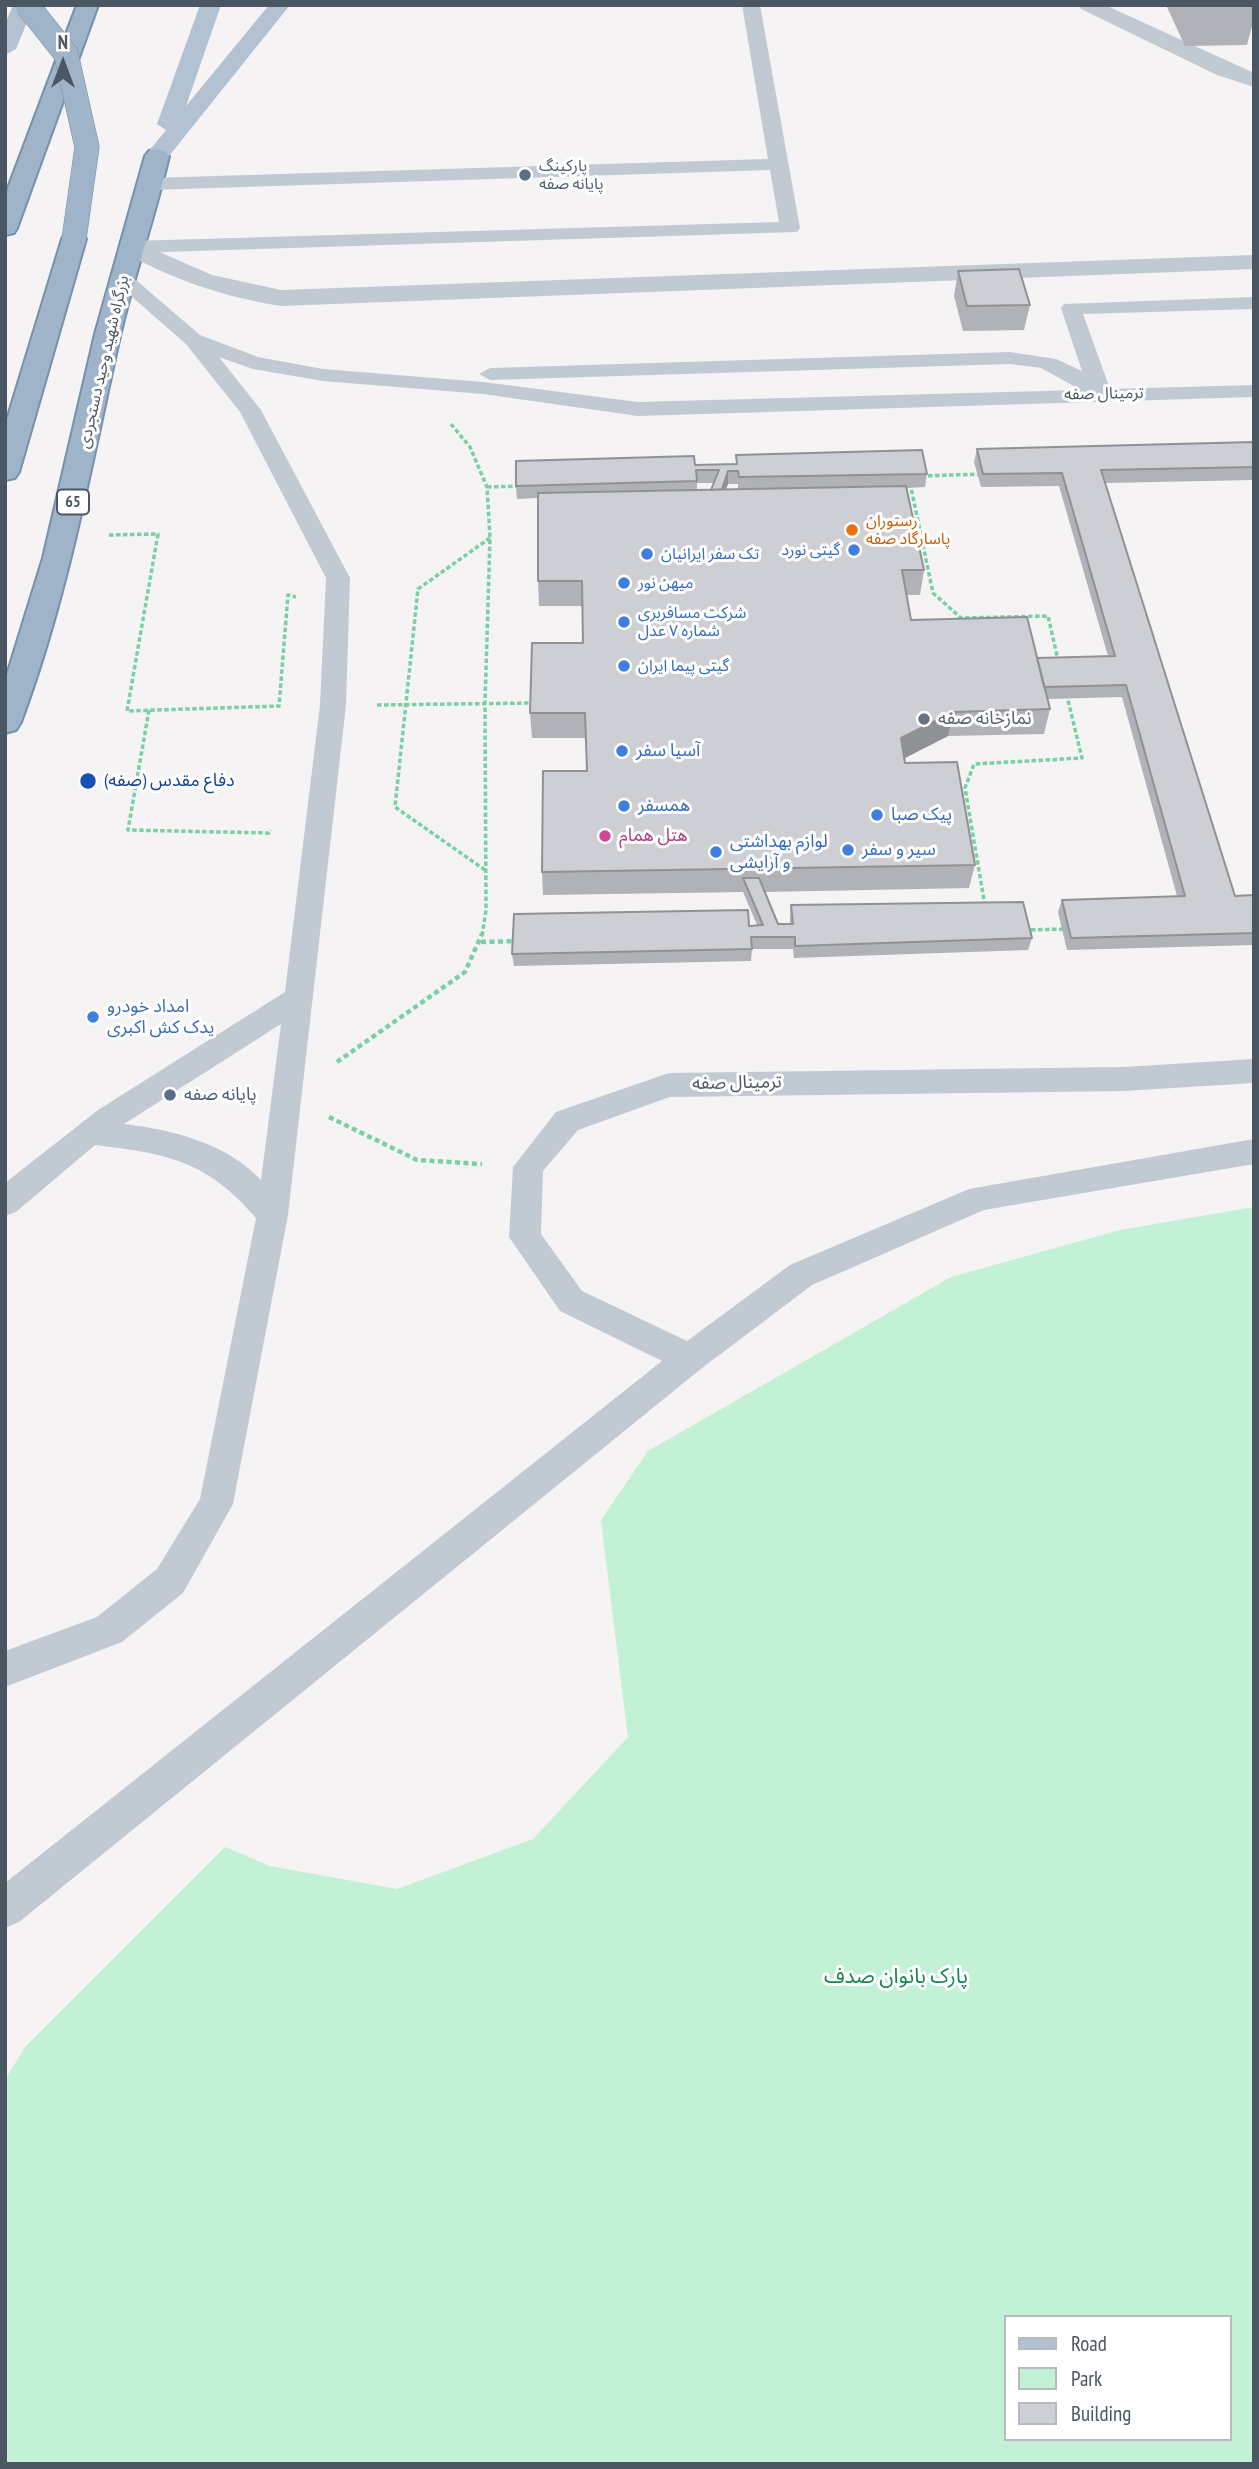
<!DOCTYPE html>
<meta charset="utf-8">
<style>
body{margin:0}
#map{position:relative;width:1259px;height:2469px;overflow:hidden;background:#f5f3f3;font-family:"PT Sans Narrow",sans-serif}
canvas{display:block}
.frame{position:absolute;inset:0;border:7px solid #4a5661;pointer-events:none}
.legend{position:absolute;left:1004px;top:2315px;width:228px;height:126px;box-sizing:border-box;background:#fff;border:2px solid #b7bbc0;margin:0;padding:9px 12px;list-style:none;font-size:21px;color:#4a5661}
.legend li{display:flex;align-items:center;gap:14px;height:35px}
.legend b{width:35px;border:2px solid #b7bbc0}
.north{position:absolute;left:28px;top:28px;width:70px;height:70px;-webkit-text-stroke:5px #fff;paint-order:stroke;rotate:0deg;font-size:19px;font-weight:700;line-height:28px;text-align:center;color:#4a5661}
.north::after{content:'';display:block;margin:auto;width:24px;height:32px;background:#4a5661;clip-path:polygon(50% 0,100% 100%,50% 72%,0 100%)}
</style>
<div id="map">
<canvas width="1259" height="2469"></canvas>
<div class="frame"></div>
<ul class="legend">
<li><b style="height:9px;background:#b3c2d1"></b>Road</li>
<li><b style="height:19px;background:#c3f1d5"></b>Park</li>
<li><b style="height:19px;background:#cdcfd5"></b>Building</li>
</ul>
<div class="north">N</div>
</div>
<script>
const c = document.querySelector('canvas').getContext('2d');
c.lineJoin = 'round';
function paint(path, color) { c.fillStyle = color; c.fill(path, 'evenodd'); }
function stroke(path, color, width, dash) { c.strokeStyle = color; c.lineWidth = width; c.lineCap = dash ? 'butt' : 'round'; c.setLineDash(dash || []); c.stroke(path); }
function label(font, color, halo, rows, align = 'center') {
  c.font = font + ' "PT Sans Narrow","Noto Sans Arabic",sans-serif'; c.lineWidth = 6; c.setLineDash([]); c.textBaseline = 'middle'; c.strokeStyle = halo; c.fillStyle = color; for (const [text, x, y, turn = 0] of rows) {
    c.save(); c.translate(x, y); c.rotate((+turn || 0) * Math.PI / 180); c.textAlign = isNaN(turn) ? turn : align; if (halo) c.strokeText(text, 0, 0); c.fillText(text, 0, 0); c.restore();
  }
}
paint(new Path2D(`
 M1254 1207V2464H5V2080L25 2047 225 1847 270 1866 397 1889 533 1839 628 1737 601 1520 648 1451 951 1277 1120 1230ZM1005 2317H1229V2439H1005Z`), '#c3f1d5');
const trunk = new Path2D(`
 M77 5H98L17 228 14 233 5 235V196Z
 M157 149 165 151 169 156C155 217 134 275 120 336 91 466 68 596 21 722L16 730 5 733V681L43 558 95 334 145 156 149 151Z
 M74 232 83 234 86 239 19 472 15 478 5 480V426L62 239 65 234Z`);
stroke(trunk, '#7690ad', 4);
stroke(new Path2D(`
 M451 424 470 447 487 487 490 538 485 703 486 910 482 936
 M921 476 983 474
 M910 483 933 593 961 618 1048 616 1058 660
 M487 487 521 486
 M109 535 158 534 127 711 279 706 288 595 296 597
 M377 705 533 703
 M149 710 128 830 269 833 271 830
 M485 870 395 807 418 589 490 538
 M985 906 965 788 974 764 1082 758 1067 696
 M1024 930 1067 929`), '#7ad0a6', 3.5, [4.5, 2.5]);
stroke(new Path2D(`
 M481 942 518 941
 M337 1062 465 972 482 934
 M329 1117 417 1160 482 1164`), '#7ad0a6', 4.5, [5, 3.5]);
paint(new Path2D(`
 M742 5H760L800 228 797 232 132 253 122 247 132 241 779 222 770 170 151 190 141 184 151 178 768 159Z
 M122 272 129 274 200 335 258 357 323 369 483 382 638 402 1081 390 1041 368 1010 364 490 380 479 374 490 368 1010 352 1056 359 1082 371 1061 308 1064 304 1254 297V309L1083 314 1110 389 1254 385V397L638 416 483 394 323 381 253 369 219 357 261 410 350 578 346 705 288 1215 233 1504 183 1593 122 1642 5 1687V1651L97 1617 157 1569 200 1499 256 1218C206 1160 168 1154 95 1145L16 1212 5 1216V1183L98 1110 285 992 320 705 326 578 240 412 186 344 115 282 112 278 115 274ZM281 1024 261 1180C226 1143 173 1130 124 1124Z
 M1254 1059V1083L1124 1091 670 1097 578 1130 543 1171 541 1234 582 1291 687 1341 790 1265 969 1189 1254 1139V1164L984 1210 812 1285 702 1368 19 1922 5 1928V1883L662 1361 560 1311 509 1237 513 1167 556 1112 669 1073 1124 1067Z`), '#c1cad2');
paint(new Path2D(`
 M1078 5H1105L1254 73V87L1217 75 1081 9Z
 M132 240 212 275 281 290 1254 255V269L281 306C224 297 174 280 123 252L120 247 123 242Z`), '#c1cad2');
paint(new Path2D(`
 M13 5H34L16 49 5 55V24Z
 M200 5H221L186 106 269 5H290L165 161H149L145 156 166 130 157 124Z`), '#b3c2d1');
paint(trunk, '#9fb4c9');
const trunkBridge = new Path2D(`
 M27 5 66 54 87 147 74 239`);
stroke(trunkBridge, '#7690ad', 25, []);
stroke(trunkBridge, '#9fb4c9', 24);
paint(new Path2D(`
 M1166 5H1254V19L1247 45 1185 46Z
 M958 271 1030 305 1024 330 963 331 954 296Z
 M1254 442V480L1105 483 1235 896 1254 895V945L1067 950 1058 912 1062 900 1177 896 1122 697 1048 699 1050 709 1044 734 948 736 905 758V763L975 865 969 888 765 892 778 924H790V917L791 905 1032 938 1028 950 794 958 793 949H752L751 961 514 966 512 954 757 925 743 892 543 895 542 872 587 771 586 738H532L530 713 583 643 582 606H539L538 581V498L517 499 516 486 695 465 736 464V455L927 474 925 487 907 488 924 570 920 595H906L911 620 1037 658 1108 656 1059 486 981 487 974 462 977 449ZM697 483H714L711 490H697ZM728 484H738V489H726Z`), '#b0b2b7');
paint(new Path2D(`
 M728 471V484L717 515V502Z
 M953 712 948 736 897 762 901 738Z`), '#909195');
const building = new Path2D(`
 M1019 269 1030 305 967 306 958 271Z
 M1254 442V467L1101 470 1235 896 1254 895V933L1071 938 1062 900 1185 896 1126 685 1044 687 1037 658 1115 656 1062 473 983 474 977 449Z
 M922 450 927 474 739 477 738 471H728L722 489 711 490 719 470H696L697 481 516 486V461L694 456 695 465 737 464 736 455Z
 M906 486 924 570H902L911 620 1027 617 1050 709 953 712 901 738 905 763 957 762 975 865 542 872 543 771H587L585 713H530L532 643H583L582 581H538V493Z
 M743 878H759L778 924H793L791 905 1023 902 1032 938 795 946V937H751L752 949 512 954 514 914 748 910 749 926 763 925Z`);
paint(building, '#cdcfd5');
stroke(building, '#909195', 2);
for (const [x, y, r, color] of [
 [525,175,7,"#5c6f8a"],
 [852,530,7,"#e8710a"],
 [854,550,7,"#3f7fe0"],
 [647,554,7,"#3f7fe0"],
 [624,583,7,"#3f7fe0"],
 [624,622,7,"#3f7fe0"],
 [624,666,7,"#3f7fe0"],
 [924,719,7,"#6b7280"],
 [622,751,7,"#3f7fe0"],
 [88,781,9,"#1a4fb4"],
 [624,806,7,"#3f7fe0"],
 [877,815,7,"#3f7fe0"],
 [605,836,7,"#d1479c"],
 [848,850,7,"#3f7fe0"],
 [716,852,7,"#3f7fe0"],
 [93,1017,7,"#3f7fe0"],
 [170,1095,7,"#5c6f8a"]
]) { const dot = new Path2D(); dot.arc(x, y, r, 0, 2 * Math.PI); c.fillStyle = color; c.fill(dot); stroke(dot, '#fff', 2.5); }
label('16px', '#4e5e75', '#fff', [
 ["پارکینگ",539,166],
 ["پایانه صفه",539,184]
], 'left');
label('16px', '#4a5661', '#fff', [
 ["بزرگراه شهید وحید دستجردی",104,362,-77],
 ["ترمینال صفه",1104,394,-1]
]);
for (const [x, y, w] of [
 [73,502,32]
]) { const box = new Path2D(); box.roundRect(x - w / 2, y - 12.5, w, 25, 5); c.fillStyle = '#fff'; c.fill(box); stroke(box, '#4a5661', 2); }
label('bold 16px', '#4a5661', null, [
 ["65",73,502]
]);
label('16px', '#c56008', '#fff', [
 ["رستوران",866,521],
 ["پاسارگاد صفه",866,539]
], 'left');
label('16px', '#366cbe', '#fff', [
 ["گیتی نورد",840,550,"right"],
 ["تک سفر ایرانیان",661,554],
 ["میهن نور",638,583],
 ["شرکت مسافربری",638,613],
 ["شماره ۷ عدل",638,631],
 ["گیتی پیما ایران",638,666]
], 'left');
label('18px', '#5b616d', '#fff', [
 ["نمازخانه صفه",938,719]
], 'left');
label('18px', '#366cbe', '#fff', [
 ["آسیا سفر",636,751],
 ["همسفر",638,806],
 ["پیک صبا",891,815],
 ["لوازم بهداشتی",730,842],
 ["و آرایشی",730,863],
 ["سیر و سفر",862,850],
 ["امداد خودرو",107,1007],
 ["یدک کش اکبری",107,1028]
], 'left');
label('18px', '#164399', '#fff', [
 ["دفاع مقدس (صفه)",104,781]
], 'left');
label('18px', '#b23c85', '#fff', [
 ["هتل همام",619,836]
], 'left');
label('18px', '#4a5661', '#fff', [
 ["ترمینال صفه",737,1083,-1]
]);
label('18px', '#4e5e75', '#fff', [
 ["پایانه صفه",184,1095]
], 'left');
label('21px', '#17864f', '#fff', [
 ["پارک بانوان صدف",896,1977]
]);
</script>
